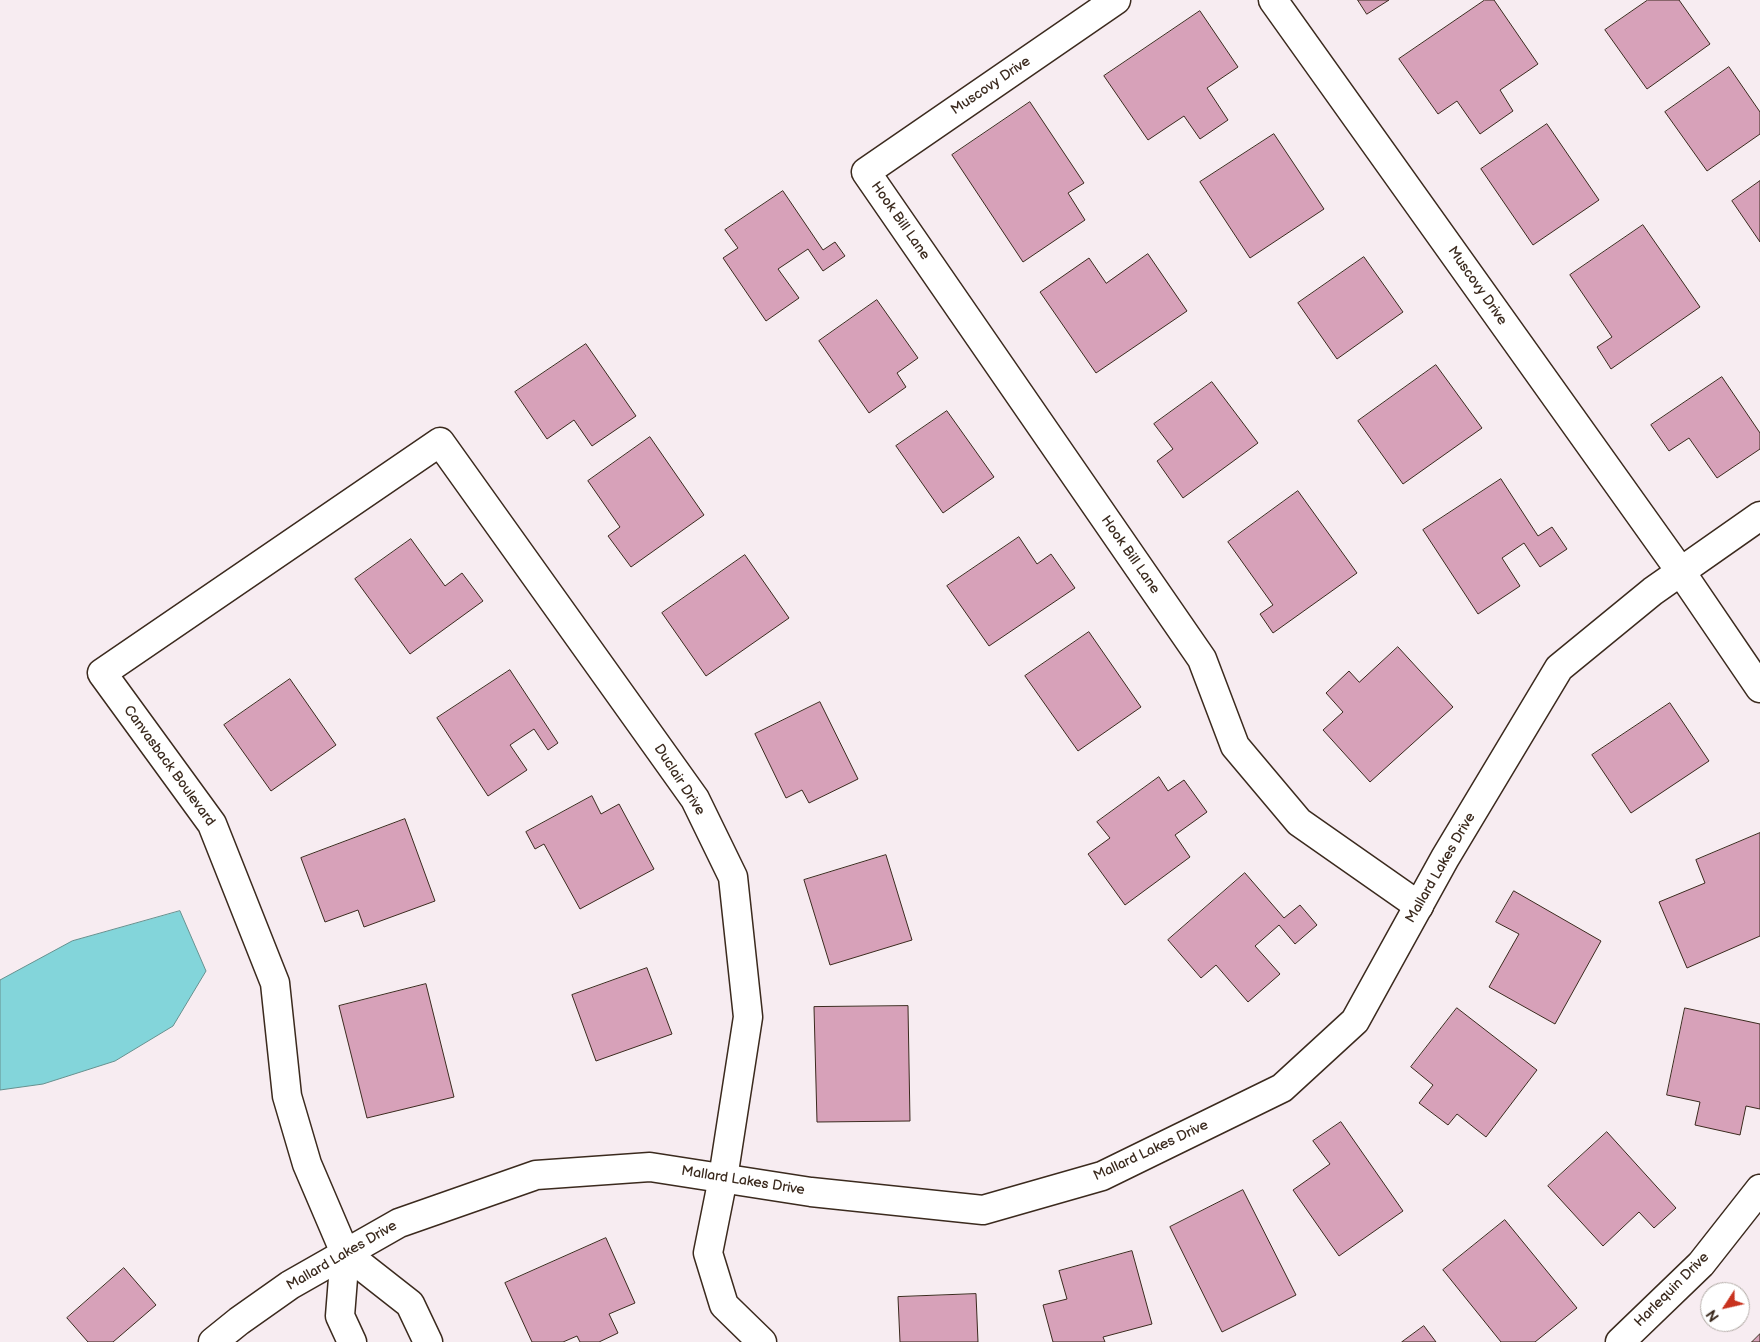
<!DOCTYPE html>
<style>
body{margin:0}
#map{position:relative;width:1760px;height:1342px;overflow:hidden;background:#f7ecf1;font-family:"Balsamiq Sans",sans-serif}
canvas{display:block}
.north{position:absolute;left:1700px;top:1282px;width:50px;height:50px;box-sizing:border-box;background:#fff;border:1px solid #b1aaa5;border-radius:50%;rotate:235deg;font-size:14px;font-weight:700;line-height:20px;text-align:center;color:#3b2a1e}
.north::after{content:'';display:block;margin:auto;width:18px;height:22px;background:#c8321e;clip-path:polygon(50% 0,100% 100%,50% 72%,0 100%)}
</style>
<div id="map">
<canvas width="1760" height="1342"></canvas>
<div class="north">N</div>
</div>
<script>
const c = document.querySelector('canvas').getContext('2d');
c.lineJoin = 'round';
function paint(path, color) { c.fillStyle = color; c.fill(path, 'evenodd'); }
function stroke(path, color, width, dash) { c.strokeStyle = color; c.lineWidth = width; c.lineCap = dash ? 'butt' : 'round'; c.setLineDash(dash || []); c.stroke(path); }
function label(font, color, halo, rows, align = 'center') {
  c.font = font + ' "Balsamiq Sans",sans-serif'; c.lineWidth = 4.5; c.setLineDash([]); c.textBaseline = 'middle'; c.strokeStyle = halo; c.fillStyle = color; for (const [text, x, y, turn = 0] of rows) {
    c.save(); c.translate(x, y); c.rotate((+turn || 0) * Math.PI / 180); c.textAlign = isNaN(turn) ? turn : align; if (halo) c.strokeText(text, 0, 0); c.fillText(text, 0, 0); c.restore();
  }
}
const water = new Path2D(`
 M180 911 206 971 173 1026 115 1061 43 1084 0 1090V980L72 941Z`);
paint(water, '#83d5da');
stroke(water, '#66918f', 1);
const building = new Path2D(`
 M1358 0H1389L1367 14Z
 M1485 0H1494L1538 64 1500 90 1513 111 1480 134 1457 101 1438 114 1399 59Z
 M1648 0H1679L1710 44 1647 89 1605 30Z
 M1200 11 1238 67 1207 88 1228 120 1200 139 1184 116 1148 140 1104 76Z
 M1729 67 1760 112V134L1707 171 1665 112Z
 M1030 102 1084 183 1068 193 1085 220 1023 262 952 155Z
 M1547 124 1599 200 1533 245 1481 169Z
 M1274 134 1324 209 1250 258 1200 182Z
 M1760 181V242L1732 201Z
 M783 191 823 250 835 242 845 256 823 271 808 249 778 269 799 298 766 321 723 258 738 248 725 230Z
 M1643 225 1700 307 1611 369 1597 347 1612 337 1570 275Z
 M1148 254 1187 311 1096 373 1040 292 1089 258 1106 283Z
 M1364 257 1403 312 1337 359 1298 303Z
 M877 300 918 358 897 373 906 387 869 413 819 341Z
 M586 344 636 416 592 446 574 420 547 439 515 392Z
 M1436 365 1482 428 1403 484 1358 421Z
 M1722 377 1760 433V449L1717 478 1689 438 1669 451 1651 425Z
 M1212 382 1258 443 1183 498 1157 461 1173 449 1154 424Z
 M947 411 994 477 943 513 896 446Z
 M650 437 704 515 631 567 608 536 620 527 588 481Z
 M1501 479 1538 536 1552 527 1567 549 1540 567 1524 543 1502 558 1520 586 1478 614 1423 530Z
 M1298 491 1357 573 1273 633 1260 614 1273 605 1228 542Z
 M1019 537 1037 564 1051 554 1075 588 989 646 947 586Z
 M411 539 445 586 462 573 483 601 410 654 355 579Z
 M745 555 789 618 706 676 662 613Z
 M1089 632 1141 707 1078 751 1025 676Z
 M1398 647 1453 707 1370 782 1323 730 1343 712 1326 693 1349 671 1359 682Z
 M510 670 558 743 548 750 534 729 510 745 527 770 488 796 437 718Z
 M290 679 336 745 271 791 224 725Z
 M820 702 858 779 809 803 802 790 786 798 755 734Z
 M1670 703 1709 761 1631 813 1592 755Z
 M1159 777 1168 791 1184 780 1207 812 1175 835 1190 857 1125 905 1088 854 1110 838 1097 822Z
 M592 796 601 814 619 804 654 869 580 909 544 844 535 849 526 832Z
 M405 819 435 901 364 927 358 910 325 922 301 858Z
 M1760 833V936L1687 968 1659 902 1705 883 1696 860Z
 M886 855 912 940 830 965 804 880Z
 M1245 873 1284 918 1300 905 1317 925 1295 944 1279 925 1255 946 1280 974 1248 1002 1216 965 1201 978 1168 940Z
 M1514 891 1601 941 1555 1024 1489 987 1519 934 1496 922Z
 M647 968 672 1034 596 1061 572 995Z
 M426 984 454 1097 367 1118 339 1006Z
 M908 1006 910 1121 817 1122 814 1007Z
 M1457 1008 1537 1070 1486 1137 1457 1114 1448 1125 1419 1103 1433 1085 1411 1067Z
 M1685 1008 1760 1024V1109L1746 1106 1740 1135 1695 1125 1700 1102 1667 1095Z
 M1341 1122 1403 1211 1339 1256 1293 1190 1330 1164 1313 1141Z
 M1607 1132 1676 1208 1654 1228 1639 1212 1603 1246 1548 1186Z
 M1243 1190 1296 1295 1222 1332 1170 1227Z
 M1505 1220 1577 1308 1535 1342H1501L1443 1270Z
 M606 1238 635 1303 609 1314 618 1333 599 1342H580L577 1336 563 1342H532L505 1283Z
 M1132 1251 1152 1324 1103 1337 1105 1342H1053L1043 1305 1067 1299 1059 1271Z
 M124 1268 156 1305 113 1342H88L67 1318Z
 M976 1294 978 1342H900L898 1297Z
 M1424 1326 1436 1342H1402Z
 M1760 1334V1342H1752Z`);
paint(building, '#d7a1b9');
stroke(building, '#3b2a1e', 1);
const street = new Path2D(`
 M1116 0 866 172 1202 659 1235 746 1299 822 1419 906
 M1273 0 1681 572 1760 688
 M345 1253 410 1304 428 1342
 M352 1342 340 1316 345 1253 307 1164 287 1096 275 983 212 824 102 673 440 442 695 799 733 877 748 1017 723 1178 708 1253 724 1305 762 1342
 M1620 1342 1701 1264 1760 1189`);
const secondary = new Path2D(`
 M213 1342 239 1321 290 1285 399 1223 536 1175 650 1167 811 1192 983 1210 1102 1176 1282 1088 1355 1021 1445 858 1559 668 1653 591 1760 516`);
stroke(street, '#3b2a1e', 31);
stroke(secondary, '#3b2a1e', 31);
stroke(street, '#fff', 28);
stroke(secondary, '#fff', 28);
label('14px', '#3b2a1e', '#fff', [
 ["Muscovy Drive",991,86,-34],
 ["Hook Bill Lane",900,221,55],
 ["Muscovy Drive",1477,286,55],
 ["Hook Bill Lane",1130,555,55],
 ["Canvasback Boulevard",169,766,54],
 ["Duclair Drive",679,780,57],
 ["Mallard Lakes Drive",1441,868,-60],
 ["Mallard Lakes Drive",1151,1151,-25],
 ["Mallard Lakes Drive",743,1181,9],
 ["Mallard Lakes Drive",342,1256,-30],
 ["Harlequin Drive",1672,1290,-45]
]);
</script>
